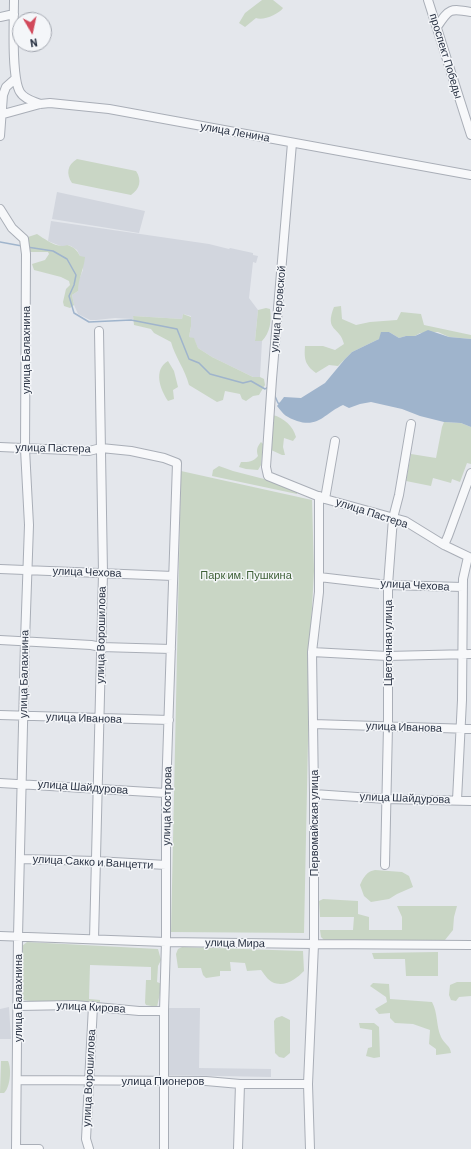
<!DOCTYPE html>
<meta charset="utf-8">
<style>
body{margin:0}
#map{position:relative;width:471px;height:1149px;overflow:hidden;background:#e4e7ec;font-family:Barlow,sans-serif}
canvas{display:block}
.north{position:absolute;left:12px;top:12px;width:40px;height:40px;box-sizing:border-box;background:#f4f6f9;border:1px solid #a4a8b1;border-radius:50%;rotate:171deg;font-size:11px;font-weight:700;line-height:16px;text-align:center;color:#2b3445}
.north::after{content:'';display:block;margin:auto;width:14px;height:18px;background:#d1495b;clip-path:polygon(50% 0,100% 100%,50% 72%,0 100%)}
</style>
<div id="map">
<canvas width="471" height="1149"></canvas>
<div class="north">N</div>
</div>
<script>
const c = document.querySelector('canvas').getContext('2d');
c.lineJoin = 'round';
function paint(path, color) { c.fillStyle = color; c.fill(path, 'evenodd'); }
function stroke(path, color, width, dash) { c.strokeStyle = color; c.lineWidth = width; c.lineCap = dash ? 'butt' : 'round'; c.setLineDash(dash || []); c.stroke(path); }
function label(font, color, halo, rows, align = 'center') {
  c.font = font + ' Barlow,sans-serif'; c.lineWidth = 3; c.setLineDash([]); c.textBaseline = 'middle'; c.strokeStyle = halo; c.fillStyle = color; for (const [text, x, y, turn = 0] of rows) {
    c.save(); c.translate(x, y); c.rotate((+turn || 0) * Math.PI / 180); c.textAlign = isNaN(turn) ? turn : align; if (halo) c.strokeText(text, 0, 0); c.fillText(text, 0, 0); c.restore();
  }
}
paint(new Path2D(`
 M57 192 145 211 139 233 52 219Z
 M51 221 209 244 229 249 230 248 253 253V255L258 256 256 263 253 262 249 298 258 310 255 340 262 341 260 377H253L212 357 198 348 194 339 189 337 191 326V316L183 314 182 319 133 316V319L115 318 96 320H90L78 314 74 305 72 295 78 291V282L83 270 80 256 77 250 71 246 67 245 64 247 58 245 48 241Z
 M9 1007 11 1039H0V1009Z
 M169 1008H200L199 1068 271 1069V1077L169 1075Z`), '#d2d6de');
paint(new Path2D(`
 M262 0H273L283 8C279 14 263 21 256 18L245 27 239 23 245 13Z
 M77 159 136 171C142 180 140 189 131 195L72 183C66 174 67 165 77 159Z
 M37 234C45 239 57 249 67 245 74 247 77 250 80 256L85 257C84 269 78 279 78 291L72 295 74 305 70 308 64 306 63 302 66 289 70 285 69 281 61 277 34 270 32 264 45 260 49 254 48 252H29L28 237Z
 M341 306 342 319 356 325 370 322 397 320 401 312 421 314 424 325 471 335V339L449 337 438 332 420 333 415 336H406L399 338 389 332 379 339 352 352 338 366 329 365 316 373C305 365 304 359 305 346H323L335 350 344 344C340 326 324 332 334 307Z
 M266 308 270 309C272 320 270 333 262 341H255L258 310Z
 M183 314 191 317V326L189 337 194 338 198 348 212 357 253 377H260L264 379 265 385 259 395 253 396 246 401 242 399 240 394 225 391 223 400 217 402 189 385C185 369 175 357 171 342L154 333 151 329 134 325 133 316 182 319Z
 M168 361 174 371 178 387 173 390 174 399 168 401C160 389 153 370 168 361Z
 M273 415C284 418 293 426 296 437L293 441 284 438 283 447 285 455H282L269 449Z
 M444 422 461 423 471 427V464L467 463 460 482 452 479 451 483 433 478 431 486 406 481 411 454 436 458 442 427Z
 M261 442 263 444 261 465 258 470 246 469 239 467 241 462C249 462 253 462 258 456 256 450 257 447 261 442Z
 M219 466 233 471 264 479 297 491V494L212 476 213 470Z
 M181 471 312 500 314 571 310 645 304 933 171 932Z
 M375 870 402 872 409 876 413 887 397 894 389 899 371 902 364 896 360 885C363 878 367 871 375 870Z
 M323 899 358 901V914L369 917V930H402V917L397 906H457L454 917 453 930 445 940 325 941 321 937 320 930H353L354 917H320L319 901Z
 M27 942 158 949 161 960 158 966 157 982 162 984 157 1007 146 1005 145 1003 146 980H151V967L90 965 89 999 100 1000V1004L30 1003 29 1001 24 1000 21 997 22 946Z
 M182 947 303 951 304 971C296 979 285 988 272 982 268 980 264 974 261 970L247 971 245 963 230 962 231 971H220V976L206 978 203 975 201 968H178L176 954 178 949Z
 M438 952V976H406L405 959H374L372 953Z
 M457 982H471V996L459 997 456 1001 451 1000 449 995 450 985Z
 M373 983 389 984 390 999 432 1002C438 1013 436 1026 441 1037 444 1044 450 1045 451 1053L436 1055V1049L429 1044 430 1030 413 1024 395 1023 390 1018V1013L379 1014 375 1009 387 1002 386 997 370 986Z
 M282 1016 290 1020V1053L284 1058 279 1057 275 1053 274 1021 276 1018Z
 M359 1023H374L379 1027 380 1057 374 1058 366 1056 368 1048 372 1047V1030L360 1028Z
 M1 1061H8C12 1069 10 1088 4 1093H0Z`), '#c9d6c5');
paint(new Path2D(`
 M428 330 449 337 471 339V427L461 423 444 422 420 416 402 409 371 402 360 404 349 408 343 405C325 413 319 428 297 421 286 417 284 415 277 406L284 397 301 398 325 383 345 359 352 352 379 339 381 332H389L399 338 406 336H415Z`), '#9fb4cc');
stroke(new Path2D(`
 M0 242 22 246
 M27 247 53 251 67 259 76 275 74 285 69 296 74 313 89 322 131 320 177 329 189 359 199 363 210 374 243 383 251 381 265 389 268 387
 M274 394 278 403 281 404`), '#9fb4cc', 1.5);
const minor = new Path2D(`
 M14 0C14 20 11 77 20 92 24 99 33 101 40 104
 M428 0 471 135
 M0 17 14 14
 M437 27C449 9 449 8 471 12
 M0 115 40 104 50 103 109 109 471 175
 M0 136 3 95 6 87 15 79
 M292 143 272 379 266 467 268 476 325 499 405 521 444 545 471 558
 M0 209 12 228 24 239 26 254 25 449 29 525 25 641 18 936 16 1149
 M0 447 89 451 101 448 131 451 164 458 177 463 166 793V942L164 1011V1149
 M325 499 335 441
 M444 545 448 536 471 473
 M0 569 173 576
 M319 577 388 585 463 587
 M0 640 91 645 101 647 171 649
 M312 652 387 656 471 654
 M0 715 169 720
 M313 724 471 729
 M0 783 166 793
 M314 794 386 799 471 801
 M457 800 462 700 463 579 468 557
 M20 859 96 861 166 865
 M385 865 388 726V585L393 518 399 495 411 424
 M0 936 166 942 314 944 471 945
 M94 939 103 573 99 331
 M18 1006 75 1005 139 1011H164
 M17 1080 206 1081 240 1084H308
 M16 1149H39
 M89 1149 86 1139 93 1006
 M238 1149 240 1084
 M310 1149 308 1084 314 944V794L312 652 319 592V496`);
stroke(minor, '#a9aeb7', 10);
stroke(minor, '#f7f8fa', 8);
label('11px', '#2b3445', '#f4f6f9', [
 ["проспект Победы",446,56,73],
 ["улица Ленина",235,132,10],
 ["улица Перовской",278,309,-85],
 ["улица Балахнина",26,350,-90],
 ["улица Пастера",53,448,1],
 ["улица Пастера",372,513,18],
 ["улица Чехова",87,572,2],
 ["улица Чехова",415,585,3],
 ["улица Ворошилова",101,635,-89],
 ["Цветочная улица",388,643,-90],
 ["улица Балахнина",24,674,-89],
 ["улица Иванова",84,718,2],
 ["улица Иванова",404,727,2],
 ["улица Шайдурова",83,787,4],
 ["улица Шайдурова",405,798,2],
 ["улица Кострова",167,806,-89],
 ["Первомайская улица",314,823,-90],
 ["улица Сакко и Ванцетти",93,862,3],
 ["улица Мира",235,943,1],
 ["улица Балахнина",18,998,-90],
 ["улица Кирова",91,1007,3],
 ["улица Ворошилова",89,1078,-87],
 ["улица Пионеров",163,1081]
]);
label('11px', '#3f6138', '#f4f6f9', [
 ["Парк им. Пушкина",246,575]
]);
</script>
